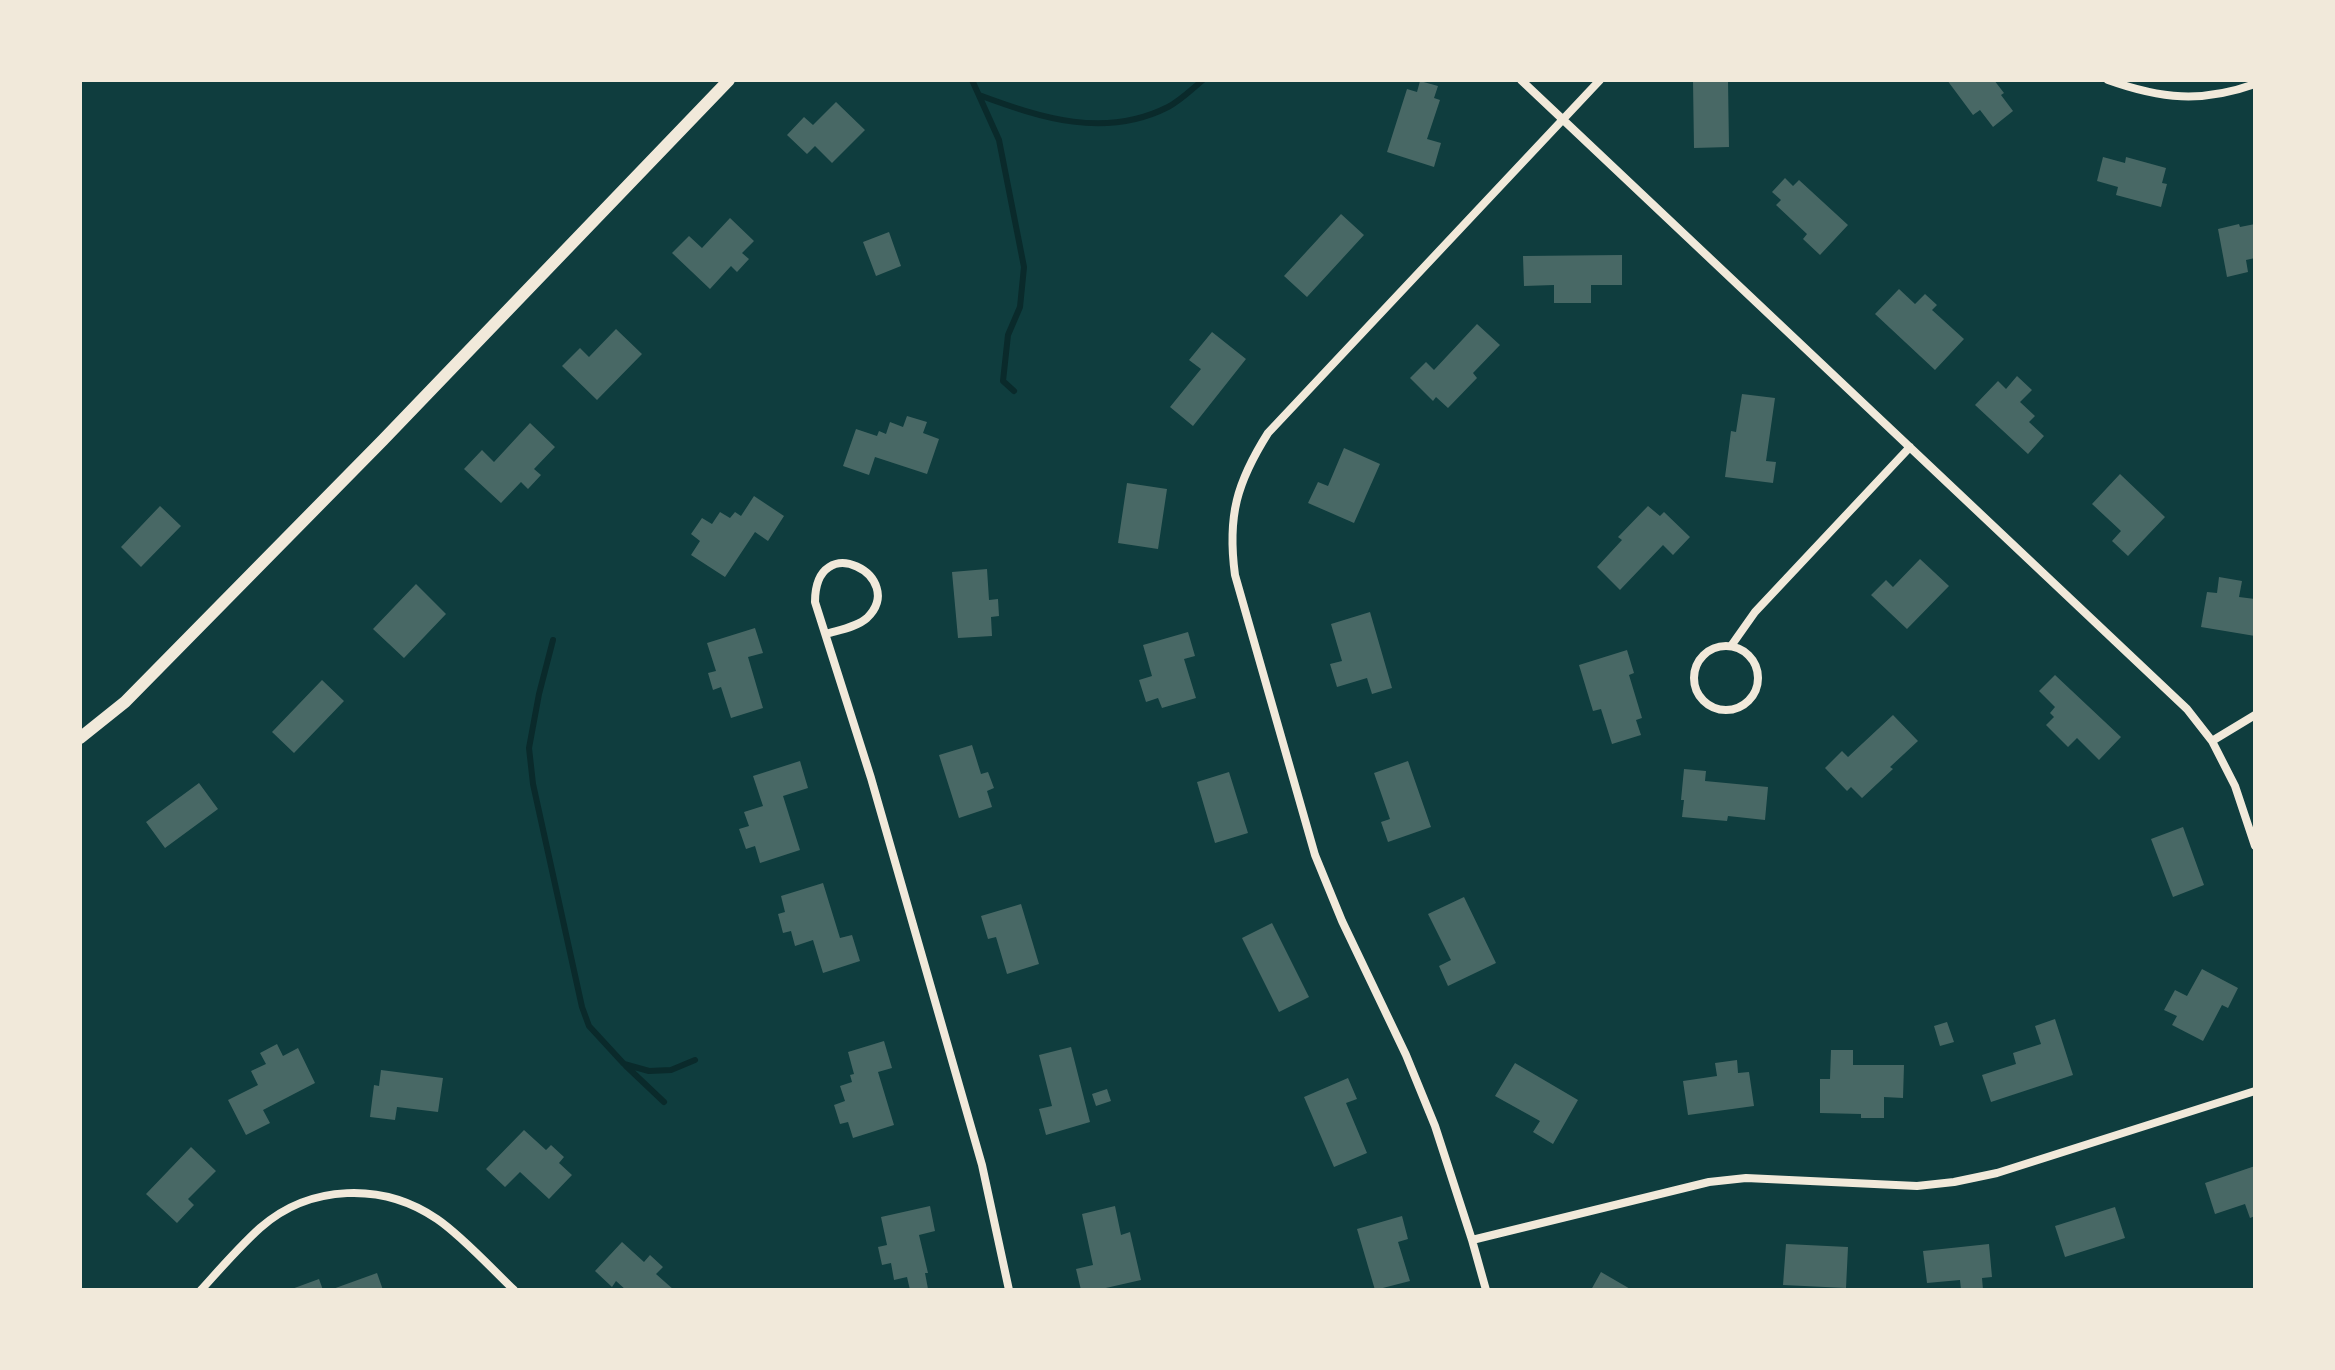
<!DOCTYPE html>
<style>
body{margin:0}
#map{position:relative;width:2335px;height:1370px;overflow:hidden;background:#0f3d3e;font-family:Georgia,serif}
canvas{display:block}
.frame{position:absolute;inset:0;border:82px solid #f1e9da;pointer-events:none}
</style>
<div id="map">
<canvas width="2335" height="1370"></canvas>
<div class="frame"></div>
</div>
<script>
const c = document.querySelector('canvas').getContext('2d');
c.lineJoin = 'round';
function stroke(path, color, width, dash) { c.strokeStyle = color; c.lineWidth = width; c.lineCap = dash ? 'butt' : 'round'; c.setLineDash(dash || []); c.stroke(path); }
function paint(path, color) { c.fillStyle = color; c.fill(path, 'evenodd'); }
stroke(new Path2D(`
 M972 80 999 140 1024 267 1020 307 1008 335 1003 381 1014 391
 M979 95C1041 118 1105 139 1168 107 1180 101 1192 89 1203 80
 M553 640 539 694 529 748 533 784 582 1007 589 1026 624 1064 649 1071 671 1070 695 1060
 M626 1066 664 1102`), '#0a2a2b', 6);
paint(new Path2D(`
 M1720 80H1728L1729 147 1694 148 1693 81Z
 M1947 80H1994L2004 93 2001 95 2013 111 1993 127 1980 110 1973 115Z
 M1420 81 1438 86 1434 98 1440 100 1427 139 1441 143 1434 167 1387 152 1407 89 1417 92Z
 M836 102 865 130 832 163 815 146 807 154 787 135 804 117 813 125Z
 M2103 157 2125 163 2126 157 2166 168 2162 183 2167 184 2161 207 2116 195 2118 187 2097 181Z
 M1785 178 1793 186 1799 180 1848 225 1820 255 1803 239 1807 234 1776 205 1781 200 1772 192Z
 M1341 214 1364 235 1307 297 1284 276Z
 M730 218 754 241 742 253 749 259 737 272 731 266 710 289 672 253 689 236 702 248Z
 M2239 224 2240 227 2255 224V258L2246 260 2248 272 2227 277 2218 229Z
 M889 232 901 266 876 276 863 242Z
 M1622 255V285H1591V303H1554V285L1524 286 1523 256Z
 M1899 289 1915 304 1925 294 1937 305 1932 310 1964 339 1935 370 1875 314Z
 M1477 324 1500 345 1473 373 1477 378 1448 408 1436 397 1433 401 1410 378 1426 362 1434 370Z
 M616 329 642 354 597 400 562 366 580 348 589 357Z
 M1212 332 1246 359 1193 426 1170 407 1201 369 1189 360Z
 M2017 376 2032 390 2020 402 2035 416 2029 422 2044 436 2028 454 1975 405 1998 381 2006 389Z
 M1742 394 1775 398 1766 461 1776 462 1773 483 1725 477 1731 431 1736 432Z
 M907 416 927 422 923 433 939 439 927 474 875 457 869 475 843 466 856 429 877 436 879 431 886 434 890 422 903 427Z
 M530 423 555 447 534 469 541 475 528 489 521 482 501 503 464 469 482 450 494 462Z
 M1344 448 1380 464 1354 523 1308 503 1318 482 1328 486Z
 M2120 474 2165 517 2128 556 2112 541 2121 531 2092 504Z
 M1127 483 1167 489 1158 549 1118 543Z
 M754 496 784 516 768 541 755 532 725 577 691 555 700 541 691 534 702 518 712 524 720 512 730 518 735 512 741 516Z
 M160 506 181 526 141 567 121 547Z
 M1648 506 1660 516 1664 512 1690 537 1673 555 1663 545 1620 590 1597 567 1622 540 1618 537Z
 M1920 559 1949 586 1907 629 1871 595 1886 580 1893 587Z
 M987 569 989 600 998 599 999 616 991 617 992 636 958 638 952 572Z
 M2219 577 2242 581 2239 597 2255 599V636L2201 627 2207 592 2217 593Z
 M416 584 446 614 404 658 373 629Z
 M1370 612 1392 688 1372 694 1367 678 1337 687 1330 664 1342 661 1331 624Z
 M755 628 763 653 748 657 763 708 731 718 721 687 713 690 708 673 716 671 707 643Z
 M1188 632 1195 656 1184 659 1196 698 1162 708 1158 698 1146 702 1139 680 1152 676 1143 645Z
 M1627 650 1634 673 1629 675 1642 718 1636 720 1641 735 1612 744 1601 709 1593 711 1579 665Z
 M2055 675 2121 737 2099 760 2077 738 2068 747 2046 725 2054 717 2050 713 2055 707 2039 691Z
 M322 680 344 701 294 753 272 732Z
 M1893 715 1918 741 1890 767 1893 769 1862 798 1851 787 1847 791 1825 768 1842 751 1848 757Z
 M972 745 981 774 988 772 994 788 987 791 992 807 959 818 939 755Z
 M800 761 808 788 783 796 800 850 760 863 755 846 746 849 739 829 749 826 744 812 763 806 753 776Z
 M1408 761 1431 827 1388 842 1381 822 1390 819 1374 773Z
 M1684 769 1706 771 1705 781 1768 787 1765 820 1728 816 1727 821 1682 817 1684 800H1681Z
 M1229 772 1248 833 1215 843 1197 782Z
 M199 783 218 809 165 848 146 822Z
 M2183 827 2204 885 2173 897 2151 839Z
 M823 883 840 938 852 935 860 961 823 973 813 940 795 946 791 931 783 933 778 914 785 912 781 896Z
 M1464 897 1496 963 1448 986 1439 966 1451 960 1428 914Z
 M1021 904 1039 964 1007 974 996 937 988 939 981 916Z
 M1272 923 1309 997 1279 1012 1242 938Z
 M2202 969 2238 988 2228 1008 2222 1005 2203 1041 2172 1025 2177 1016 2164 1010 2175 990 2187 996Z
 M2055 1019 2073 1075 1991 1102 1982 1075 2016 1064 2013 1053 2041 1044 2035 1026Z
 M1947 1022 1954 1042 1940 1046 1934 1026Z
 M884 1041 892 1068 878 1072 894 1125 853 1138 848 1122 840 1124 834 1105 845 1101 840 1086 852 1082 850 1075 854 1074 848 1052Z
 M277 1044 283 1056 298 1048 315 1083 263 1110 270 1123 246 1135 228 1100 258 1085 251 1071 266 1064 260 1053Z
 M1071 1047 1090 1122 1046 1135 1039 1109 1052 1106 1039 1055Z
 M1831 1050H1853V1065H1904L1903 1098 1884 1097V1118H1861V1114L1820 1113V1079H1830Z
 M1737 1060 1738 1073 1749 1072 1754 1106 1688 1115 1683 1081 1717 1076 1715 1063Z
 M1515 1063 1578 1100 1553 1144 1533 1132 1540 1121 1495 1096Z
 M381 1070 443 1078 438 1112 397 1107 395 1120 370 1117 374 1085 379 1086Z
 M1348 1078 1357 1099 1346 1103 1367 1153 1334 1167 1304 1097Z
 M1107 1089 1111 1101 1096 1106 1092 1094Z
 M524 1130 546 1150 551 1145 564 1157 559 1163 572 1175 549 1199 520 1172 505 1187 486 1169Z
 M191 1147 216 1171 188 1199 194 1205 177 1223 146 1194Z
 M2255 1166V1216L2250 1218 2245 1204 2215 1214 2205 1183Z
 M930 1206 935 1231 919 1235 928 1273H925L928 1289 910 1290 907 1277 894 1280 891 1263 882 1265 878 1247 887 1245 881 1217Z
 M1115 1206 1121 1235 1130 1232 1141 1280 1097 1290H1081L1076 1269 1093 1265 1082 1214Z
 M2115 1207 2125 1238 2065 1257 2055 1226Z
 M1402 1216 1408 1239 1398 1242 1410 1281 1375 1290 1357 1229Z
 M622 1242 644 1262 650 1255 663 1267 656 1274 674 1290H626L616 1281 612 1287 595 1271Z
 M1786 1244 1848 1247 1846 1288 1783 1285Z
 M1989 1244 1992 1277 1982 1278 1983 1290H1961L1960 1280 1927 1283 1923 1251Z
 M1601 1272 1632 1290H1591Z
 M377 1273 383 1290H330Z
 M319 1279 323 1290H289Z`), '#486865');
stroke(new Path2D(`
 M1521 80 2187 709 2212 741 2235 786 2255 846
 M2108 80C2161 99 2202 103 2255 84
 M826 634C839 630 857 627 867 618 909 577 815 527 815 602L871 778 982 1165 1009 1290
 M1694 678a32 32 0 1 1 64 0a32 32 0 1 1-64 0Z
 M1731 646 1755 612 1910 447
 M2212 741 2255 715
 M1472 1240 1709 1182 1746 1178 1917 1186 1954 1182 1997 1173 2255 1091
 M201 1290C220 1269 239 1247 260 1228 310 1184 383 1182 437 1219 462 1236 491 1268 514 1290
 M1486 1290 1472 1240 1435 1126 1406 1055 1342 921 1315 855 1235 575C1227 516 1237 482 1268 433L1600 80`), '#f1e9da', 8);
stroke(new Path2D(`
 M80 738 125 702 383 440 729 80`), '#f1e9da', 12);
</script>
